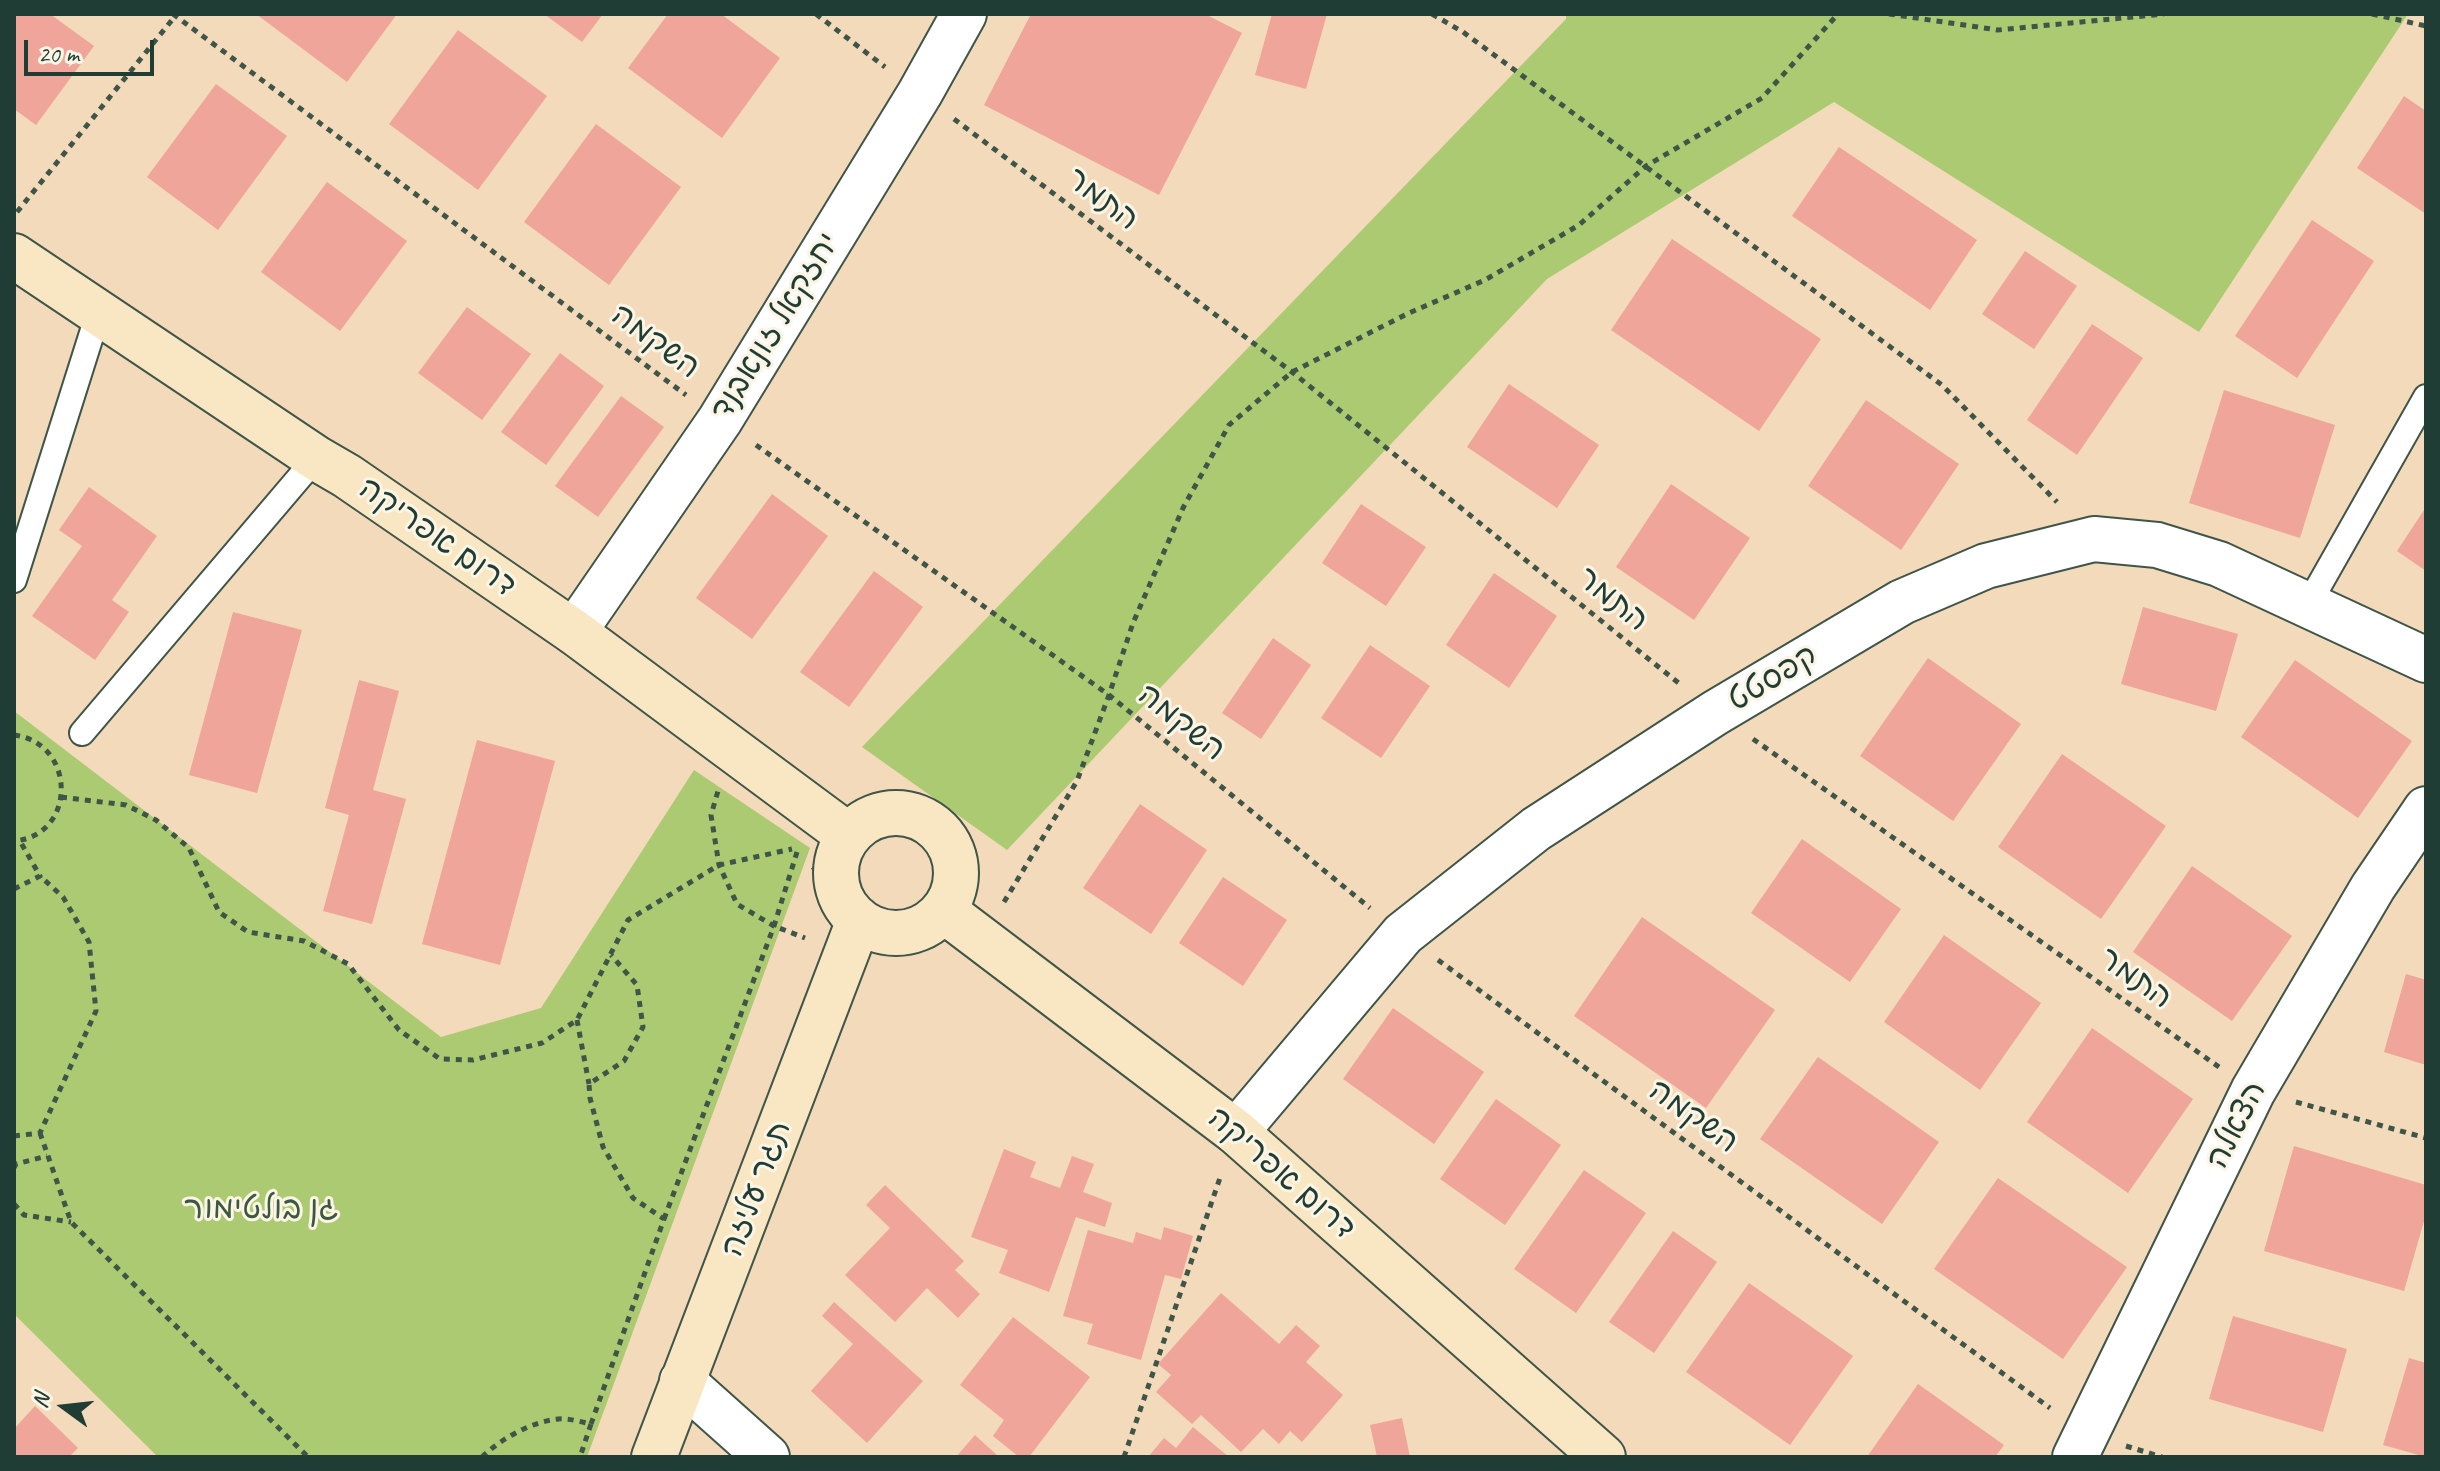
<!DOCTYPE html>
<meta charset="utf-8">
<style>
body{margin:0}
#map{position:relative;width:2440px;height:1471px;overflow:hidden;background:#f2daba;font-family:Caveat,sans-serif}
canvas{display:block}
.frame{position:absolute;inset:0;border:16px solid #1f3d34;pointer-events:none}
.north{position:absolute;left:24px;top:1367px;width:80px;height:80px;-webkit-text-stroke:6px #fcf5e5;paint-order:stroke;rotate:285deg;font-size:22px;font-weight:700;line-height:32px;text-align:center;color:#1f3d34}
.north::after{content:'';display:block;margin:auto;width:28px;height:36px;background:#1f3d34;clip-path:polygon(50% 0,100% 100%,50% 72%,0 100%)}
.scale{position:absolute;left:24px;top:40px;width:130px;height:36px;box-sizing:border-box;border:4px solid #1f3d34;border-top:0;padding-left:10px;font-size:24px;line-height:28px;white-space:nowrap;color:#1f3d34;-webkit-text-stroke:6px #fcf5e5;paint-order:stroke}
</style>
<div id="map">
<canvas width="2440" height="1471"></canvas>
<div class="frame"></div>
<div class="north">N</div>
<div class="scale">20 m</div>
</div>
<script>
const c = document.querySelector('canvas').getContext('2d');
c.lineJoin = 'round';
function paint(path, color) { c.fillStyle = color; c.fill(path, 'evenodd'); }
function stroke(path, color, width, dash) { c.strokeStyle = color; c.lineWidth = width; c.lineCap = dash ? 'butt' : 'round'; c.setLineDash(dash || []); c.stroke(path); }
function label(font, color, halo, rows, align = 'center') {
  c.font = font + ' Caveat,"Playpen Sans Hebrew",sans-serif'; c.lineWidth = 6; c.setLineDash([]); c.textBaseline = 'middle'; c.strokeStyle = halo; c.fillStyle = color; for (const [text, x, y, turn = 0] of rows) {
    c.save(); c.translate(x, y); c.rotate((+turn || 0) * Math.PI / 180); c.textAlign = isNaN(turn) ? turn : align; if (halo) c.strokeText(text, 0, 0); c.fillText(text, 0, 0); c.restore();
  }
}
paint(new Path2D(`
 M1566 14H2408L2199 332 1834 102 1547 279 1007 850 862 747 1566 19Z
 M14 711 441 1037 541 1008 694 770 810 848 587 1457H158L14 1314Z`), '#acca72');
paint(new Path2D(`
 M14 14H50L94 46 36 125 14 109Z
 M256 14H397L347 82Z
 M544 14H603L582 42Z
 M668 14H721L780 58 722 138 628 68Z
 M1031 14H1205L1242 33 1159 195 984 105Z
 M1272 14H1327L1306 89 1255 75Z
 M458 30 547 96 478 190 389 124Z
 M216 84 287 136 218 230 147 177Z
 M2404 96 2426 111V214L2357 168Z
 M596 124 681 187 609 285 524 222Z
 M1839 147 1977 240 1930 310 1792 216Z
 M327 182 407 241 340 331 261 272Z
 M2312 220 2374 261 2297 378 2235 336Z
 M1672 239 1821 339 1759 431 1611 330Z
 M2025 251 2077 286 2034 349 1982 314Z
 M467 307 531 354 482 420 418 373Z
 M2092 324 2143 358 2077 455 2027 420Z
 M560 353 604 386 546 465 501 432Z
 M1509 384 1599 445 1557 508 1467 447Z
 M2224 390 2335 425 2300 538 2189 503Z
 M621 396 664 427 598 517 555 486Z
 M1866 400 1959 464 1901 550 1808 486Z
 M1671 484 1750 538 1694 620 1616 567Z
 M89 487 157 536 112 600 129 612 95 660 32 616 82 546 59 530Z
 M772 494 828 536 752 639 696 598Z
 M1361 504 1426 547 1386 606 1322 563Z
 M2426 507V571L2397 551Z
 M874 571 923 607 849 707 800 672Z
 M1494 573 1557 616 1509 688 1446 645Z
 M2143 607 2238 634 2216 711 2121 684Z
 M233 612 302 630 257 793 189 775Z
 M1273 638 1311 665 1261 739 1222 713Z
 M1370 645 1430 686 1381 758 1321 718Z
 M1928 658 2021 724 1953 821 1860 756Z
 M2295 660 2412 741 2358 818 2241 737Z
 M359 680 399 691 373 790 406 799 372 924 323 911 349 815 325 808Z
 M477 740 555 761 500 965 422 944Z
 M2062 754 2166 826 2101 919 1998 847Z
 M1140 804 1207 850 1151 934 1083 888Z
 M1802 839 1901 909 1850 982 1751 913Z
 M2192 866 2292 936 2232 1021 2133 952Z
 M1223 877 1287 920 1243 986 1179 943Z
 M1642 917 1775 1010 1706 1108 1574 1016Z
 M1944 935 2041 1003 1980 1090 1884 1022Z
 M2406 974 2426 980V1065L2384 1052Z
 M1393 1008 1484 1072 1434 1144 1343 1079Z
 M2092 1028 2193 1099 2128 1193 2027 1122Z
 M1818 1057 1939 1142 1882 1224 1760 1139Z
 M1496 1099 1561 1145 1505 1225 1440 1179Z
 M2294 1146 2426 1185V1214L2404 1291 2264 1251Z
 M1004 1149 1036 1162 1030 1177 1060 1188 1072 1156 1094 1164 1083 1192 1112 1203 1105 1227 1076 1217 1049 1292 999 1273 1008 1250 971 1237Z
 M1584 1170 1646 1213 1576 1313 1514 1269Z
 M1998 1178 2127 1267 2063 1359 1934 1269Z
 M885 1185 964 1261 955 1270 980 1294 958 1318 927 1288 895 1322 845 1275 890 1228 866 1205Z
 M1164 1227 1193 1236 1181 1279 1165 1275 1141 1360 1087 1344 1093 1324 1063 1316 1088 1230 1133 1243 1136 1232 1161 1240Z
 M1673 1231 1717 1262 1654 1353 1609 1322Z
 M1749 1283 1853 1356 1790 1445 1686 1372Z
 M1221 1293 1279 1344 1296 1325 1320 1346 1306 1362 1343 1395 1302 1442 1290 1431 1279 1444 1263 1429 1241 1452 1201 1415 1192 1424 1156 1392 1171 1375 1158 1364Z
 M834 1302 923 1381 867 1443 811 1391 853 1344 822 1316Z
 M2233 1316 2347 1349 2323 1432 2209 1399Z
 M1013 1317 1090 1377 1029 1457H1019L993 1436 1004 1420 960 1385Z
 M2409 1358 2426 1363V1457L2383 1445Z
 M1918 1384 2004 1445 1995 1457H1867Z
 M35 1406 78 1448 69 1457H14V1429Z
 M1402 1418 1410 1457H1377L1370 1425Z
 M1193 1427 1229 1457H1148L1164 1438 1176 1448Z
 M975 1435 999 1457H956Z`), '#efa59a');
const lane = new Path2D(`
 M14 580 98 314
 M2308 605 2426 397
 M82 733 316 458`);
const street = new Path2D(`
 M574 632 720 420 920 93 964 14
 M1236 1132 1403 934 1536 829 1715 713 1902 602 1986 566 2094 539 2157 545 2219 564 2426 660
 M682 1381 767 1457
 M2075 1457 2253 1091 2373 887 2426 809`);
const secondary = new Path2D(`
 M14 256 316 458 347 476 574 632 849 836
 M836 873a60 60 0 1 1 120 0a60 60 0 1 1-120 0Z
 M943 910 1236 1132 1603 1457
 M654 1457 859 920`);
stroke(lane, '#3f5548', 28);
stroke(street, '#3f5548', 48);
stroke(secondary, '#3f5548', 48);
stroke(new Path2D(`
 M173 14 686 395
 M816 14 885 67
 M1432 14 1463 32 1942 385 2057 502
 M1889 14 1998 30 2164 14
 M2372 14 2426 26
 M954 119 1292 372 1681 685
 M17 212 176 15
 M756 445 1109 695 1370 908
 M14 735C77 743 77 836 14 841
 M1753 739 2219 1067
 M61 797 126 805 156 820 189 848 219 912 248 932 304 941 348 964 399 1030 440 1059 473 1060 542 1043 577 1020 628 920 719 865 792 849
 M797 852 774 926 805 938
 M813 867 824 882 819 897
 M14 889 40 876 20 841
 M1004 902 1077 781 1109 695 1133 623 1183 508 1229 425 1292 372 1409 313 1485 280 1579 225 1646 166 1762 98 1838 14
 M1438 960 2050 1408
 M577 1020 589 1084
 M2296 1102 2426 1138
 M40 1133 71 1222 308 1457
 M14 1136 40 1133 96 1011 89 942 63 897 40 876
 M14 1168 16 1164 47 1156
 M14 1204 24 1215 71 1222
 M664 1219 774 926 737 904 719 865 711 815 718 791
 M591 1424 664 1219 633 1198 603 1147 590 1098 589 1084 624 1061 643 1027 637 985 611 955
 M2126 1446 2162 1457
 M482 1457C502 1438 531 1422 558 1419 569 1418 581 1422 591 1424L580 1457
 M1124 1457 1221 1175`), '#3f5548', 5, [6, 6]);
stroke(lane, '#fff', 24);
stroke(street, '#fff', 44);
stroke(secondary, '#f9e7c3', 44);
label('32px', '#1f3d34', '#fcf5e5', [
 ["התמר",1102,200,37],
 ["יחזקאל זונאבנד",776,327,-58],
 ["השקמה",655,342,37],
 ["דרום אפריקה",437,538,35],
 ["התמר",1612,600,39],
 ["קפסטט",1773,679,-31],
 ["השקמה",1181,723,39],
 ["התמר",2135,979,35],
 ["השקמה",1693,1117,36],
 ["הצאלה",2237,1125,-63],
 ["דרום אפריקה",1281,1174,41],
 ["תגר עליזה",757,1189,-69]
]);
label('32px', '#3b5940', '#fcf5e5', [
 ["גן בולטימור",261,1210]
]);
</script>
